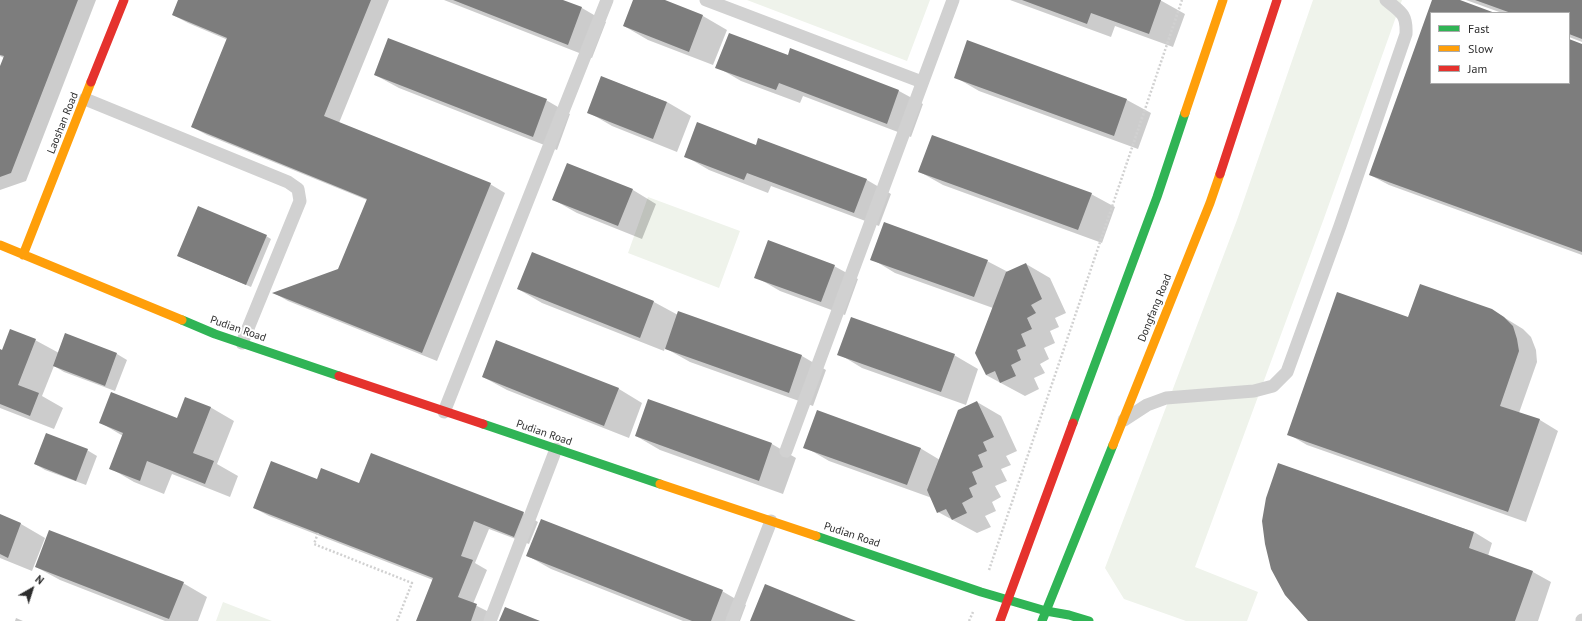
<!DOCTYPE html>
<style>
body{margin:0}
#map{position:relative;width:1582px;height:621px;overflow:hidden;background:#fff;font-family:"PT Sans",sans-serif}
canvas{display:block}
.legend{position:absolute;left:1430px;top:12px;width:140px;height:72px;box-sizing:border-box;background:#fff;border:1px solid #ababab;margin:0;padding:5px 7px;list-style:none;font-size:12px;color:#2c2c2c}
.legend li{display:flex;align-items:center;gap:8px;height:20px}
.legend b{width:20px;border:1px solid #ababab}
.north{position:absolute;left:12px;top:569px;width:40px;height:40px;-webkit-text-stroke:3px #fff;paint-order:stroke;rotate:39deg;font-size:11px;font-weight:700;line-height:16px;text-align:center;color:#2c2c2c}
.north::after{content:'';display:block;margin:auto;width:14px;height:18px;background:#2c2c2c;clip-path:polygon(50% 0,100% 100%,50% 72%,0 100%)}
</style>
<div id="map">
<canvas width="1582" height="621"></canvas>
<ul class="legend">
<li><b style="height:5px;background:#30b455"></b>Fast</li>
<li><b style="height:5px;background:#ff9f0a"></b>Slow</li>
<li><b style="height:5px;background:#e5322d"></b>Jam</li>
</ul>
<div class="north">N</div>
</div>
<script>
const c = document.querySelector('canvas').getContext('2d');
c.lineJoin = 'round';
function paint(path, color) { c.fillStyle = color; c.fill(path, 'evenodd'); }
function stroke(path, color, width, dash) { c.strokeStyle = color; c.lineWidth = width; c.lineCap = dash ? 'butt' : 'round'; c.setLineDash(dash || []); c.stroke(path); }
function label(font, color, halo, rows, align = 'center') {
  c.font = font + ' "PT Sans",sans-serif'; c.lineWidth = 4; c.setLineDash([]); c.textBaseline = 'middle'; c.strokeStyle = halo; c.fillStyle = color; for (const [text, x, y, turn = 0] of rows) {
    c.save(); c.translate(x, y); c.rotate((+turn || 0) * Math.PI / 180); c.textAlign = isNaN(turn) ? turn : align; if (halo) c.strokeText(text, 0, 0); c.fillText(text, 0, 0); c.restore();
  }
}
paint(new Path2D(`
 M747 0H930L907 61Z
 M1313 0H1402L1323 221 1195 567 1258 592 1247 621H1186L1124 599 1105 568 1237 220Z
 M648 197 740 231 719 288 628 253Z
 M223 602 272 621H216Z`), '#eff3eb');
paint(new Path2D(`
 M0 0H96L26 181 0 190V69L4 58 0 56Z
 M179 0H389L339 123 490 184 505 193 437 361 288 301 274 293 339 270 367 200 207 135 192 127 228 40 188 23 173 15Z
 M444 0H561L582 8 606 22 592 58Z
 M634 0H663L703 16 727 30 713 65 648 40 624 26Z
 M1010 0H1160L1185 14 1173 47 1115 26 1111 37Z
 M1433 0H1457L1493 13H1431V83H1569V41L1582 45V255L1389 185 1370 175Z
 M1466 0H1582V42L1569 37V13H1502Z
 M968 42 1127 100 1151 113 1138 149 979 91 955 77Z
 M788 57 899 91 923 104 911 137 803 96 800 103 741 81 717 67Z
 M375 75 546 100 570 114 557 150 399 88Z
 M602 77 667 102 691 116 677 152 612 126 588 112Z
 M759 139 867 180 891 194 879 226 771 186 768 193 709 170 685 156 756 146Z
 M920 172 1091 194 1115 207 1102 243 943 185Z
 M633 190 656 204 642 239 577 213 554 200Z
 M266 236 271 239 251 287 178 256Z
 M532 254 654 302 678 315 679 312 802 356 826 370 813 406 690 362 665 348 664 351 542 303 518 289Z
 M872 259 987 261 1008 272 1026 264 1050 278 1066 313 1055 318 1059 327 1050 331 1055 343 1044 348 1049 359 1040 364 1045 373 1034 378 1039 389 1025 396 986 375 993 308 895 273Z
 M834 266 858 279 845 315 780 291 756 277Z
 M1492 310 1523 329 1531 337 1536 350 1537 362 1519 413 1540 420 1558 431 1526 522 1307 445 1288 434 1409 319Z
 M66 334 117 354 127 360 115 391 64 372 54 366 42 396 63 408 54 429 0 408V350L2 351 35 340 59 353Z
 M497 341 619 389 642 403 629 438 507 390 483 377Z
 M839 354 954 355 978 369 966 405 862 368Z
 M649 400 772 444 796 458 783 494 660 450 636 436Z
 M977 402 1001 416 1017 451 1006 456 1011 465 1001 469 1007 481 995 486 1001 497 992 502 996 511 985 516 991 527 977 533 938 512 932 498 829 461 805 447 920 448 940 460Z
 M210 407 234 421 217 464 238 476 230 497 172 474 164 494 134 482 110 468 123 436 101 423 177 419Z
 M87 450 97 456 86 485 45 470 35 464Z
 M1279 464 1474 532 1492 543 1488 556 1533 572 1551 582 1538 621H1310Z
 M318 480 360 485 523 513 538 522 529 544 489 529 475 563 487 570 473 604 491 613 488 621H417L433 580 269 516 254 508Z
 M0 516 21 524 45 538 32 571 0 558Z
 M528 556 722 591 746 605 740 621H683L551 569Z
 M36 567 183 583 207 597 198 621H165L60 580Z
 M16 618 23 621H15Z`), '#0003');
paint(new Path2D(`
 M0 0H78L11 173 0 177V66L4 56 0 55Z
 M178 0H371L324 116 491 183 422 353 272 293 338 269 367 199 191 127 227 38 172 15Z
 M453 0H563L582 7 568 45Z
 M633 0H665L703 15 689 52 623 26Z
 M1022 0H1161L1149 34 1091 13 1087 24Z
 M1432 0H1460L1495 13H1431V83H1569V39L1582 44V252L1369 175Z
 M1475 0H1582V39L1569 34V13H1511Z
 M729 33 788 55 790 48 899 90 887 124 779 83 776 90 715 68Z
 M388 38 547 99 533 137 374 75Z
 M967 40 1127 99 1114 136 954 78Z
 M601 76 667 102 653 139 587 113Z
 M697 122 756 145 758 138 867 179 854 213 747 173 744 180 684 157Z
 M932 135 1092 193 1078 230 918 172Z
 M567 163 633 189 618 226 552 200Z
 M198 206 267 235 246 285 177 256Z
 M884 222 988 260 974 297 870 260Z
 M768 240 835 265 821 302 754 278Z
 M532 252 654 301 640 338 517 289Z
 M1026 263 1042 299 1031 305 1036 313 1027 318 1032 329 1021 334 1026 346 1017 350 1021 360 1011 365 1016 376 1000 383 995 371 986 375 975 353 1006 272Z
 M1420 284 1492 309 1504 317 1513 326 1517 339 1519 351 1500 406 1540 419 1508 512 1287 435 1337 292 1408 317Z
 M678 311 802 355 789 393 665 349Z
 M851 317 955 354 941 392 837 355Z
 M10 329 36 339 18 385 39 393 30 416 0 404V349L2 350Z
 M65 333 117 353 105 386 53 366Z
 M496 340 619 388 604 426 482 377Z
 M111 392 177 418 185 397 211 407 193 453 214 461 205 484 147 461 140 481 109 469 123 433 99 423Z
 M648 399 772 443 759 481 635 436Z
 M977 401 994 437 983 442 987 451 978 455 983 467 972 472 977 484 969 488 973 497 962 503 967 513 952 520 946 509 937 513 927 490 958 410Z
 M817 410 921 448 907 485 803 448Z
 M46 433 88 449 76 481 34 464Z
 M371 453 524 512 514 537 474 521 461 556 473 560 458 597 477 604 471 621H416L433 578 253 508 271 461 317 479 321 468 359 483Z
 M1278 463 1474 532 1469 548 1533 571 1515 621H1308L1285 595 1271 569 1265 544 1262 521 1266 498Z
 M0 514 21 523 8 558 0 554Z
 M541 519 723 590 711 621H692L526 556Z
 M49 530 184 582 169 619 35 567Z
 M765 584 856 621H750Z
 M505 607 540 621H499Z`), '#7d7d7d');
stroke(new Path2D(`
 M318 533 314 544 412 583 397 621
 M989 570 1182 0
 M969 621 973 612`), '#d1d1d1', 2.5, [2, 2]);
stroke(new Path2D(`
 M706 0 922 82
 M85 99 288 182 298 189 300 201 242 343
 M444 412 607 0
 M1124 420 1147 405 1166 398 1254 391 1273 386 1287 372 1340 226 1406 34C1407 14 1401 12 1386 0
 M786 451 953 0
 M490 621 556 449
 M732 621 771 521
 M1582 621V620`), '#d1d1d1', 13);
stroke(new Path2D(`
 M182 320 215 334 339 376
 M1073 423 1157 197 1185 113
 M483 424 660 484
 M816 536 981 592 1046 611 1069 615 1089 621
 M1042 621 1113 445`), '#30b455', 9);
stroke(new Path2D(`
 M1185 113 1223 0
 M0 245 182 320
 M23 255 91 82
 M1113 445 1210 203 1220 174
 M660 484 816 536`), '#ff9f0a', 9);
stroke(new Path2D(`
 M91 82 124 0
 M1220 174 1277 0
 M339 376 483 424
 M1000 621 1073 423`), '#e5322d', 9);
label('11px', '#2c2c2c', '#fff', [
 ["Laoshan Road",63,123,-68],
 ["Dongfang Road",1155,308,-68],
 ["Pudian Road",238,329,19],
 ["Pudian Road",544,433,19],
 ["Pudian Road",852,535,18]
]);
</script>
